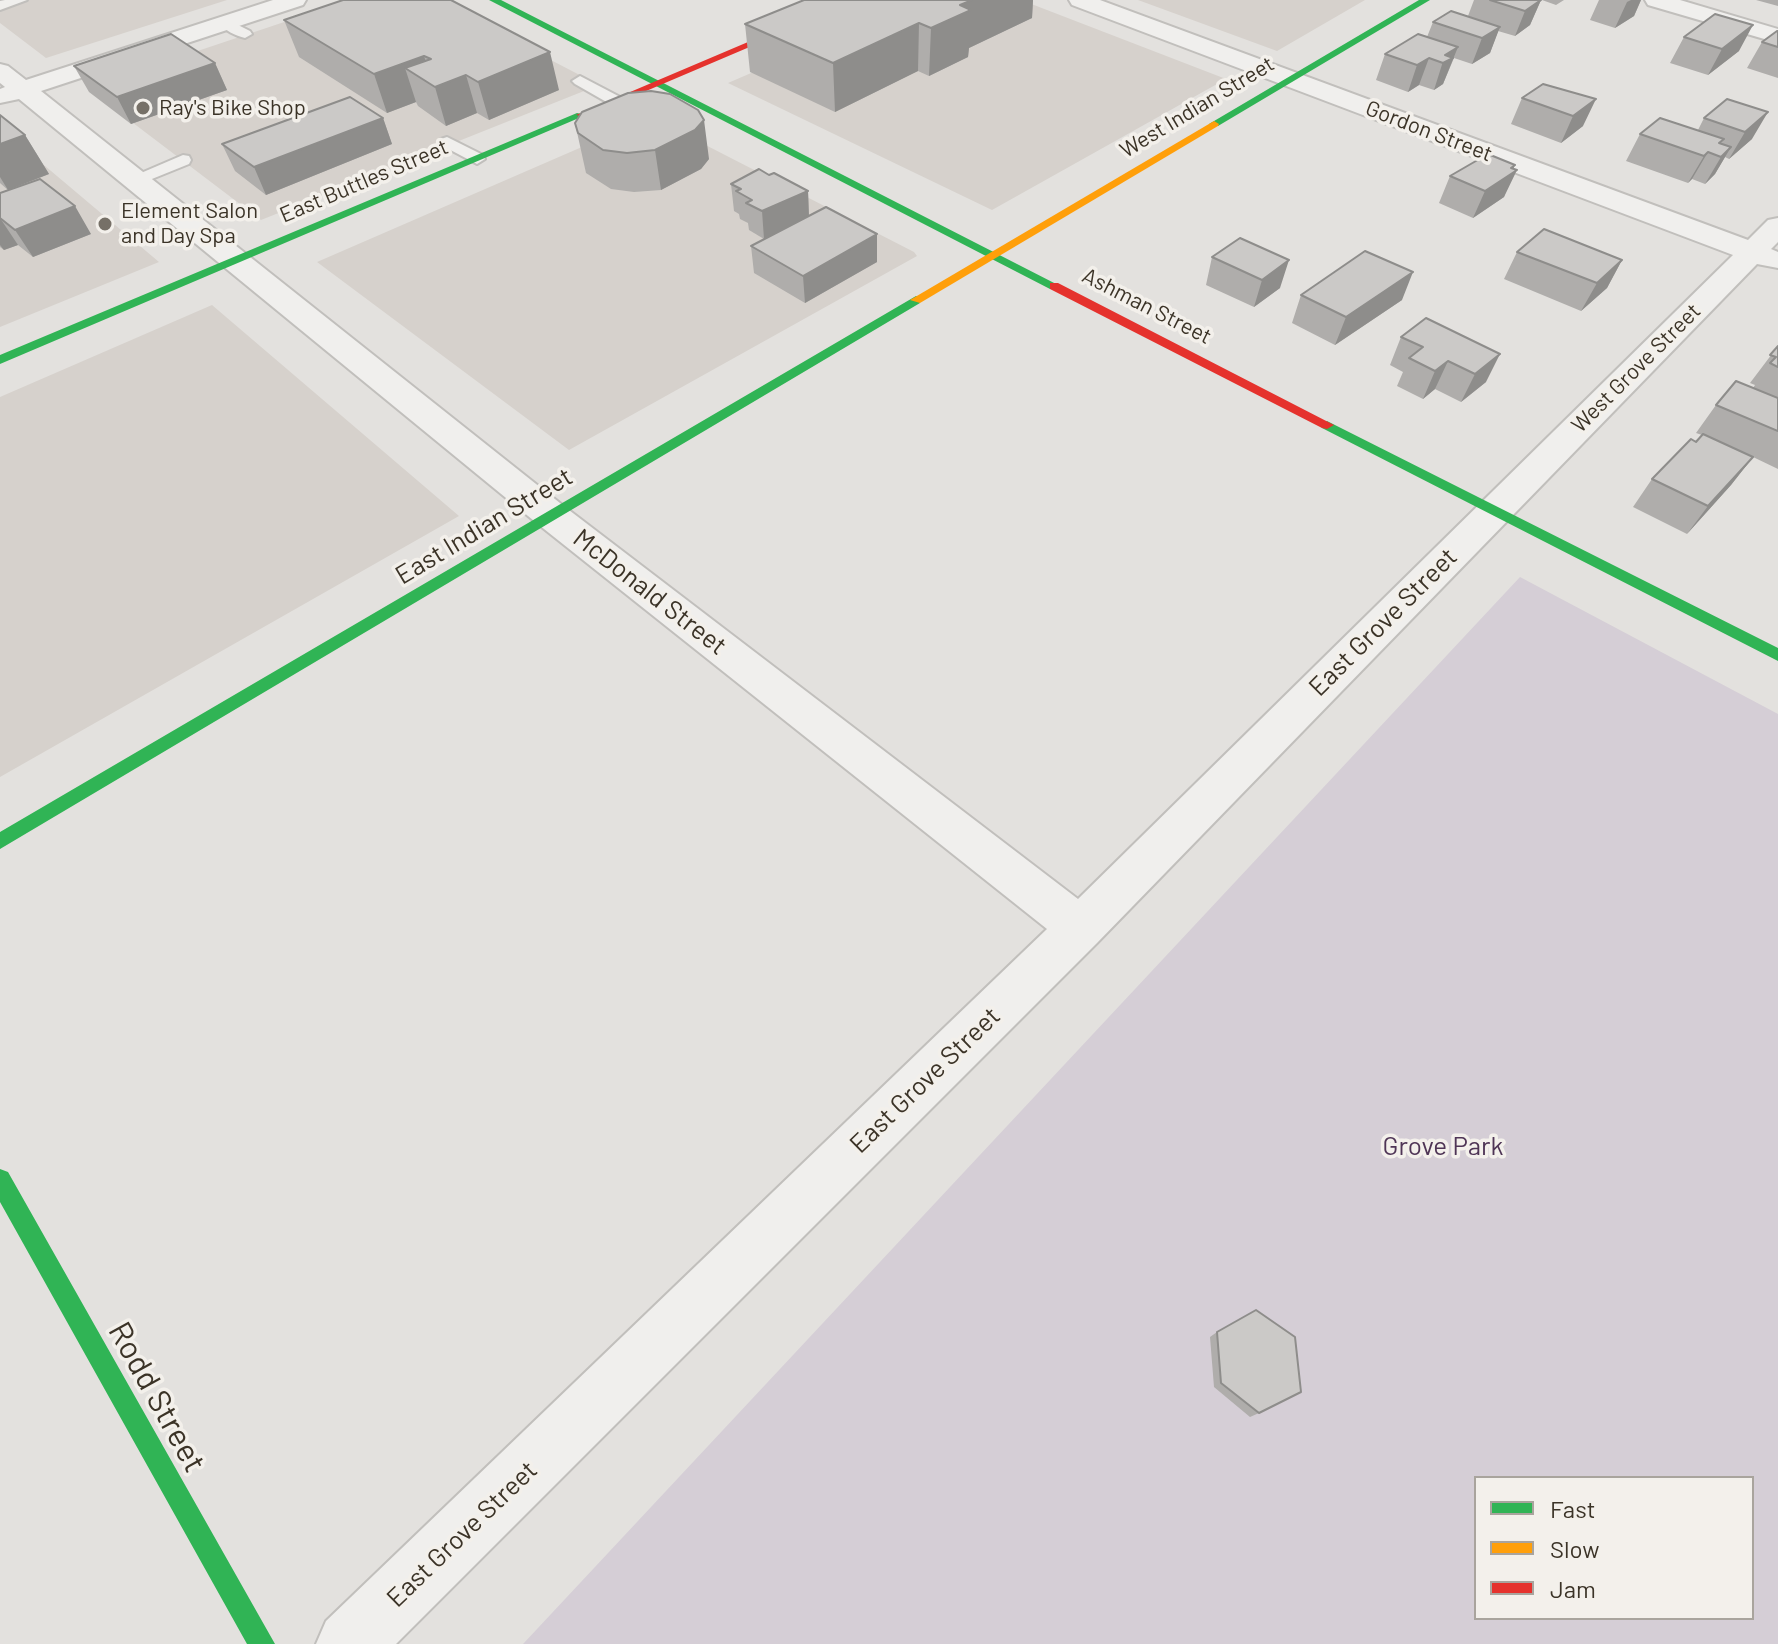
<!DOCTYPE html>
<style>
body{margin:0}
#map{position:relative;width:1778px;height:1644px;overflow:hidden;background:#e3e1de;font-family:Barlow,sans-serif}
canvas{display:block}
.legend{position:absolute;left:1474px;top:1476px;width:280px;height:144px;box-sizing:border-box;background:#f3f0eb;border:2px solid #a9a49d;margin:0;padding:10px 14px;list-style:none;font-size:24px;color:#3b3327}
.legend li{display:flex;align-items:center;gap:16px;height:40px}
.legend b{width:40px;border:2px solid #a9a49d}
</style>
<div id="map">
<canvas width="1778" height="1644"></canvas>
<ul class="legend">
<li><b style="height:10px;background:#30b455"></b>Fast</li>
<li><b style="height:10px;background:#ff9f0a"></b>Slow</li>
<li><b style="height:10px;background:#e5322d"></b>Jam</li>
</ul>
</div>
<script>
const c = document.querySelector('canvas').getContext('2d');
c.lineJoin = 'round';
function paint(path, color) { c.fillStyle = color; c.fill(path, 'evenodd'); }
function stroke(path, color, width, dash) { c.strokeStyle = color; c.lineWidth = width; c.lineCap = dash ? 'butt' : 'round'; c.setLineDash(dash || []); c.stroke(path); }
function label(font, color, halo, rows, align = 'center') {
  c.font = font + ' Barlow,sans-serif'; c.lineWidth = 7; c.setLineDash([]); c.textBaseline = 'middle'; c.strokeStyle = halo; c.fillStyle = color; for (const [text, x, y, turn = 0] of rows) {
    c.save(); c.translate(x, y); c.rotate((+turn || 0) * Math.PI / 180); c.textAlign = isNaN(turn) ? turn : align; if (halo) c.strokeText(text, 0, 0); c.fillText(text, 0, 0); c.restore();
  }
}
paint(new Path2D(`
 M0 0H227L46 58 0 23Z
 M350 0H435L599 85 261 220 87 88Z
 M920 0H1021L1226 79 992 210 728 83Z
 M1138 0H1365L1277 51Z
 M651 117 914 252 917 256 569 450 317 262Z
 M0 128 159 262 0 327Z
 M212 305 459 516 0 777V397Z`), '#d6d1cc');
paint(new Path2D(`
 M1520 577 1778 714V1644H523ZM1476 1478H1752V1618H1476Z`), '#d5ced6');
const lane = new Path2D(`
 M5 0H27L0 10V1Z
 M226 19 250 31 252 34 245 38C236 36 224 30 219 23Z
 M580 76 622 98 624 101 622 104H610L575 84 572 81Z
 M447 137 483 155 485 159 477 164 441 145 439 142 441 139Z
 M183 155 189 156 191 160 189 164 142 183 136 184 127 179Z`);
const street = new Path2D(`
 M273 0H306L303 5 41 91 565 507 1078 899 1733 255 1072 5 1069 0H1100L1748 240 1768 220 1778 218V242L1771 249 1778 252V268L1757 264 1097 943 396 1644H316L326 1621 1047 929 539 525 19 99 0 103V89L5 87 0 83V64L8 66 26 80Z
 M1645 0H1680L1778 29V43L1648 5Z`);
stroke(lane, '#c1bfbc', 4);
stroke(street, '#c1bfbc', 4);
paint(lane, '#f0efed');
paint(street, '#f0efed');
paint(new Path2D(`
 M489 0H501L1060 286 1050 289Z
 M1419 0H1430L1218 126 1209 124Z
 M577 113 586 115 0 364V355Z
 M916 296 920 297V303L0 849V832Z
 M1327 421 1778 648V661L1322 428 1320 425Z
 M0 1169 8 1172 275 1644H247L0 1202Z`), '#30b455');
paint(new Path2D(`
 M1214 121 1219 124 1218 126 920 303 910 300Z`), '#ff9f0a');
paint(new Path2D(`
 M847 0H860L585 117 576 115Z
 M1050 283H1058L1334 425 1327 429 1322 428 1050 289Z`), '#e5322d');
paint(new Path2D(`
 M804 0H1033L1032 18 969 48 968 57 929 76 918 71 835 112 750 72 745 24Z
 M1474 0H1541L1530 25 1515 36 1498 31 1490 53 1472 64 1454 58 1443 84 1434 90 1419 85 1408 92 1376 80 1385 54 1427 37 1433 22 1468 16Z
 M1542 0H1564L1556 5Z
 M1599 0H1641L1634 16 1615 28 1590 20Z
 M1756 0H1778V6Z
 M284 20 559 90 489 120 477 113 446 126 418 106 416 102 387 113 299 57Z
 M1778 31V78L1747 68 1762 42Z
 M1684 37 1739 51 1708 75 1670 63Z
 M215 63 227 90 131 124 89 92 74 66Z
 M1543 84 1583 126 1561 143 1511 124 1522 98Z
 M1727 99 1752 139 1729 159 1725 157 1715 174 1705 184 1692 179 1688 183 1626 161 1640 134 1698 130 1704 118Z
 M0 115 25 135 49 174 8 190 0 183Z
 M383 118 392 144 266 195 235 171 222 144Z
 M575 123 709 159 701 169 661 190 634 192 611 189 586 173Z
 M1513 168 1504 197 1473 218 1439 203 1450 176Z
 M769 175 808 191 809 216 877 234V262L805 303 754 273 751 246 764 239 749 230 748 223 740 219 739 214 734 211 731 184Z
 M0 193 91 234 33 257 18 245 4 250 0 247Z
 M1517 252 1622 260 1607 288 1581 311 1504 279Z
 M1212 257 1280 288 1254 307 1206 285Z
 M1301 295 1402 300 1335 345 1292 323Z
 M1426 318 1486 382 1461 402 1435 389 1423 399 1397 386 1403 372 1390 365 1401 337Z
 M1778 346V469L1753 457 1731 485 1687 534 1633 507 1652 479 1702 435 1696 433 1716 405 1753 388 1755 385 1750 383Z
 M1217 1332 1259 1413 1250 1417 1214 1387 1210 1337Z`), '#afadab');
paint(new Path2D(`
 M972 0H1033L1032 18 969 48 968 57 929 76 931 28 960 5Z
 M1541 0 1530 25 1515 36 1525 11Z
 M1631 0H1641L1634 16 1615 28 1627 2Z
 M919 23 918 71 835 112 833 63Z
 M1753 25 1739 51 1708 75 1722 49Z
 M1500 27 1490 53 1472 64 1482 38Z
 M1458 47 1443 84 1434 90 1445 55Z
 M550 52 559 90 489 120 478 82Z
 M424 56 434 86 405 68 416 102 387 113 374 74Z
 M1429 58 1419 85 1408 92 1417 65Z
 M215 63 227 90 131 124 117 97Z
 M466 75 477 113 446 126 435 87Z
 M1596 99 1583 126 1561 143 1573 116Z
 M1768 112 1752 139 1729 159 1745 132Z
 M383 118 392 144 266 195 254 167Z
 M704 120 709 159 701 169 661 190 655 150Z
 M25 135 49 174 8 190 0 177V144Z
 M1731 147 1715 174 1705 184 1721 157Z
 M1708 152 1692 179 1688 183 1704 156Z
 M1515 165 1511 174 1517 170 1504 197 1473 218 1485 191Z
 M808 191 809 218 764 239 762 211Z
 M75 206 91 234 33 257 15 230Z
 M0 218 18 245 4 250 0 245Z
 M877 234V262L805 303 803 276Z
 M1289 260 1280 288 1254 307 1262 280Z
 M1622 260 1607 288 1581 311 1597 283Z
 M1413 272 1402 300 1335 345 1346 317Z
 M1500 354 1486 382 1461 402 1475 374Z
 M1448 361 1435 389 1423 399 1435 371Z
 M1753 457 1731 485 1687 534 1708 506Z`), '#8e8d8b');
const building = new Path2D(`
 M343 0H451L550 52 478 82 466 75 435 87 405 68 431 59 424 56 374 74 284 20Z
 M804 0H972L960 5 971 10 931 28 919 23 833 63 745 24Z
 M1490 0H1541L1525 11Z
 M1451 11 1500 27 1482 38 1433 22Z
 M1715 14 1753 25 1722 49 1684 37Z
 M1777 31H1778V47L1762 42Z
 M171 34 215 63 117 97 74 66Z
 M1418 34 1458 47 1445 55 1453 58 1443 63 1429 58 1417 65 1385 54Z
 M1543 84 1596 99 1573 116 1522 98Z
 M651 91 670 94 698 110 704 120 695 130 655 150 627 153 603 150 578 133 575 123 582 112 628 93Z
 M350 97 383 118 254 167 222 144Z
 M1727 99 1768 112 1745 132 1704 118Z
 M0 115 25 135 0 144Z
 M1660 118 1724 139 1719 143 1731 147 1721 157 1708 152 1704 156 1640 134Z
 M1488 154 1515 165 1511 168 1517 170 1485 191 1450 176Z
 M759 169 769 175 774 173 808 191 762 211 746 203 752 200 736 191 741 189 731 184Z
 M40 179 75 206 15 230 0 218V193Z
 M826 207 877 234 803 276 751 246Z
 M1544 229 1622 260 1597 283 1517 252Z
 M1240 238 1289 260 1262 280 1212 257Z
 M1365 251 1413 272 1346 317 1301 295Z
 M1426 318 1500 354 1475 374 1448 361 1435 371 1409 358 1423 347 1401 337Z
 M1778 346V367L1770 363 1776 357 1770 355Z
 M1736 381 1778 398V431L1716 405Z
 M1703 434 1753 457 1708 506 1652 479 1691 439 1696 442Z
 M1256 1310 1295 1337 1301 1392 1259 1413 1221 1383 1217 1332Z`);
paint(building, '#cbc9c7');
stroke(building, '#8e8d8b', 2);
for (const [x, y, r, color] of [
 [143,108,8,"#767067"],
 [105,224,8,"#767067"]
]) { const dot = new Path2D(); dot.arc(x, y, r, 0, 2 * Math.PI); c.fillStyle = color; c.fill(dot); stroke(dot, '#f3f0eb', 3); }
label('22px', '#3b3327', '#f3f0eb', [
 ["West Indian Street",1197,107,-31],
 ["Gordon Street",1429,131,21],
 ["East Buttles Street",364,181,-23],
 ["Ashman Street",1147,306,27],
 ["West Grove Street",1636,368,-45]
]);
label('22px', '#3b3327', '#f3f0eb', [
 ["Ray's Bike Shop",159,108],
 ["Element Salon",121,211],
 ["and Day Spa",121,236]
], 'left');
label('26px', '#3b3327', '#f3f0eb', [
 ["East Indian Street",484,526,-31],
 ["McDonald Street",650,592,38],
 ["East Grove Street",1383,622,-45],
 ["East Grove Street",925,1080,-44],
 ["East Grove Street",462,1534,-44]
]);
label('26px', '#4f3556', '#f3f0eb', [
 ["Grove Park",1443,1146]
]);
label('32px', '#3b3327', '#f3f0eb', [
 ["Rodd Street",157,1397,61]
]);
</script>
